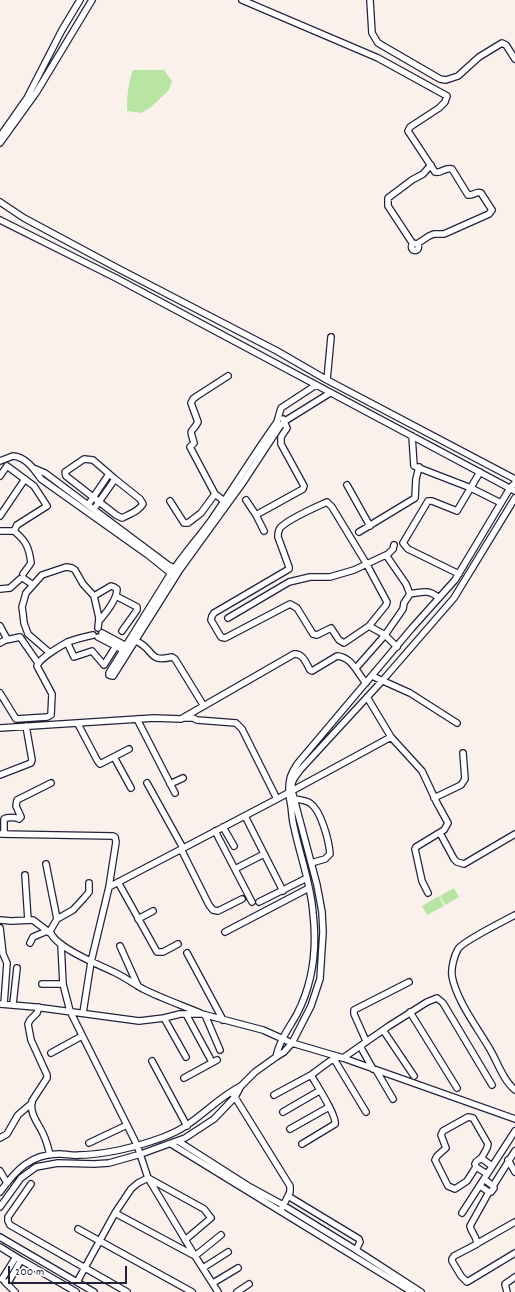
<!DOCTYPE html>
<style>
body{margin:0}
#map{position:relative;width:515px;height:1292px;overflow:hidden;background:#fbf1ec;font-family:Dekko,sans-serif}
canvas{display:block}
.scale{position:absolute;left:8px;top:1266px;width:119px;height:18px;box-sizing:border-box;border:2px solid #22223b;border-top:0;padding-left:5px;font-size:12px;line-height:14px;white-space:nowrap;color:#22223b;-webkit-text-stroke:3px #fff;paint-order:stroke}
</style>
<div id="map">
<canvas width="515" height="1292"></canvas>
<div class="scale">200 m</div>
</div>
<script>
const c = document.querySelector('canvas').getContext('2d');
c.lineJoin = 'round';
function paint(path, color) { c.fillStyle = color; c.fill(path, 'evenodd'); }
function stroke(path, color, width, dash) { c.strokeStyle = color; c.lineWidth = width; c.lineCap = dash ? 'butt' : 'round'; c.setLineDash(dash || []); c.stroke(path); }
paint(new Path2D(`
 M133 70H164L172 81 169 90 150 108 141 113 127 111C127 97 128 83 133 70Z
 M454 888 459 897 445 905 440 896Z
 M439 896 444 906 427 915 422 906Z`), '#b8e5a3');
const minor = new Path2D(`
 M242 0 378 58 447 96 445 102 439 108 410 127 408 131 435 172C441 174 444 167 452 169L468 195C473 196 476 191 481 193L492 210 489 214 444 234H434L429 236 417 244
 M370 0 372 33 378 43 440 79 446 80 458 76 479 57 502 43 506 45 515 59
 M1 135 27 98 62 30 80 0
 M0 143 36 93 92 0
 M0 202 24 218 119 269 277 351 327 380 515 479
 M0 220 116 278 515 491
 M411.5 247a3.5 3.5 0 1 1 7 0a3.5 3.5 0 1 1-7 0Z
 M413 244 388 206V198L412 180 423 174 431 165
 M327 380 331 337
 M412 436 414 466 471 488 501 503
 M84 459 93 460 115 479 140 499 143 504C139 511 130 514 122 518L116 515 66 476 65 472Z
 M0 461 13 456C26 457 34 469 41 479L148 555 173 575
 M33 468 45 473 168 565 179 571 113 676 109 675V673L171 573C184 554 199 537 212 519 234 487 254 454 277 422L281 408 316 385
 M0 476 7 466 34 486 47 506 17 525 14 531C26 541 29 547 31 563L23 574
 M347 485 370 526
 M246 500 256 515
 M170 501 184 523H188L201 513 215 494
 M224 501 215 494 190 447 194 443C189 426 191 435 198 422L191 403 193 399 197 396 228 376
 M327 502 332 507 366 563 387 602 386 605 369 626 344 643 339 640 331 628 317 635 313 634 297 608 290 604 229 636 225 638 221 637 211 620 212 616 214 613 289 569V567L278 537C278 533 278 531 280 528 288 519 316 507 327 502Z
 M88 505 109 474
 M94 509 115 479
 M0 516 25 479
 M0 531H14
 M264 531 256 515 303 489 304 486 281 444V437L287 428 283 419
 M359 532 415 498 416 479 419 467
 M179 571 242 484 280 426 285 421 330 393
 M459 574 408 549 403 543 428 501H432L457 511 480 472
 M23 578 33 585
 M0 589 10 588 20 579
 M410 594C423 592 428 589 439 598
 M94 596 111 586 114 587 117 589C117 600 106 613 99 621
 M116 596 137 607V610L122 631
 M228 618 289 582 310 577H330L354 570 388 554 393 549 394 545
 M0 626 7 639 0 643
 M369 626 385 635 397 647
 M102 633 128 647
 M98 637 127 652
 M6 640 20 637 38 663
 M136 641C155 649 147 663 172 657L175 659 202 703
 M67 642 74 657 92 651 104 665 116 646
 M50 653 28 634 24 623 23 614 22 607 26 593 42 575 66 567 72 568 75 570 83 584 94 596 99 618 98 628
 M356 668 385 635 403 609 404 603 410 594 406 584 386 555
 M372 676 410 693 457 723
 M0 693 16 719 47 717 51 715 52 694 37 666C39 659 59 647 66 643 74 639 85 637 93 635
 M367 697 391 737
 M183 718H193L197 720 236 723 242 729 277 799
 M137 719 175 793
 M78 724 97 760 100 764 129 749
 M0 728 154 718 181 719 294 654C303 653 306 663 310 670L312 671 337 656C352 657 357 673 366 683
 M114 757 131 788
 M0 775 31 763 32 760 26 726
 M147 783 183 848
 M170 784 183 778
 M434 798 461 785 465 779 463 753
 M295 799C300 800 305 800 310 803 321 810 329 841 330 854L325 859 311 863
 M245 816 283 891
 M223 827 234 846
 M215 831 252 902
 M440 833 454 859 457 862 464 864 515 834
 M0 834 113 836 115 837 116 842 109 887 91 962 83 1013
 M4 834V819C7 817 16 817 19 819L21 817 16 806 17 800 51 783
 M181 849 209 905 213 910 218 911 242 899
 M46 864 57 919
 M235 869 264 854
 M25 875 28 920
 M118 882 157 952H163L178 944
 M89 883V892L84 898 73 910 57 919 50 931C54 947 99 965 114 972 124 977 133 983 143 989 161 998 181 1005 200 1013
 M109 887 277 799 391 737 422 771 437 803 448 823 444 830 416 847 415 849 422 881 428 893
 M259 902 307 878
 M515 915C504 921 463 941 458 949 454 956 451 968 452 976 456 999 476 1026 488 1046 497 1060 502 1079 515 1090
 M138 919 153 911
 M0 920 11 921 33 920 50 933
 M0 928 3 954 7 963 4 1004
 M225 932 309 888
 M30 943 33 937 47 931
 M61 944 63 984 70 1011 137 1145 148 1178 195 1256 218 1292
 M120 946 138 986
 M187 953 223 1020
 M42 984H63
 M0 1004 35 1007 139 1021 164 1018 180 1014H202L263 1030 292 1043 343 1058 515 1119
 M13 1004 17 968
 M39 1007 37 1013 30 1020 28 1024 31 1040 47 1075V1078L32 1101C29 1115 40 1125 44 1136 47 1142 48 1148 50 1155
 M410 1012 457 1088
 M186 1014 212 1062
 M205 1015 220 1050
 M164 1018 186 1057
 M383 1030 414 1076
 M366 1041 354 1014V1010L409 982
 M360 1046 373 1069
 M51 1053 82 1036
 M276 1057C279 1041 289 1028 297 1014 313 983 317 947 313 913 311 884 300 856 294 827 292 820 292 813 291 806 289 797 288 788 290 779 291 773 295 768 298 763L412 628 455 580 510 488 515 483
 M343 1058 389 1026 427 1002 437 998 443 1003 492 1085
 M334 1059 366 1112
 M152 1061 187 1126
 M376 1070 393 1099
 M184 1078 217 1060
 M233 1094 290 1186V1192L282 1208
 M274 1095 311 1075 330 1061 339 1057
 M283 1112 319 1091
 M290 1129 329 1107
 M0 1138 7 1134 18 1115 32 1103
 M178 1141 250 1187 283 1205 356 1250 421 1292
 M89 1143 127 1125
 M171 1144 412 1292
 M302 1144 335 1124C337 1116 316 1084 311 1075
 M508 1160 515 1172
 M476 1167 467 1181 455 1189 448 1186 435 1160 437 1156 446 1148 441 1135 443 1131 468 1117 473 1118 488 1144 487 1148 481 1159
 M0 1171 7 1183
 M487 1174 476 1167 475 1164 476 1162 481 1158 492 1166
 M31 1184 8 1217V1221L10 1225 127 1292
 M480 1186 489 1192H491L494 1188 493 1186 484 1179
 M493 1186 515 1151
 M0 1192C16 1170 31 1153 61 1154 67 1154 73 1156 79 1155 99 1155 117 1151 136 1146 153 1141 173 1135 187 1125 205 1113 221 1096 241 1086
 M489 1192 470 1226C471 1232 477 1237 477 1244L454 1256 452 1259V1261L461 1276 467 1282 515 1253
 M288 1196 359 1239 360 1242 356 1250
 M0 1207 21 1178 36 1167 58 1163 94 1164 109 1163 141 1154 185 1138 214 1119 235 1097 241 1086 255 1072 276 1057 284 1052 292 1043 311 1006 320 979 323 932 322 912 317 885 292 791C290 781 296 776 301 769L382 681 454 598 515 498
 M115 1213 195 1256 221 1235
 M462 1213 515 1131
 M78 1229 192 1292
 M0 1237 94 1292
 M478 1243 515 1222
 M0 1247 21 1260 76 1292
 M203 1268 228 1252
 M2 1279 16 1257
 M5 1282 15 1292
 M77 1282 115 1213 131 1189 138 1183 148 1178 204 1209 211 1218 185 1240
 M8 1283 21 1260
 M213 1283 238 1268
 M237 1292 249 1284
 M507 1292 505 1284 515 1277`);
stroke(minor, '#22223b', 8);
stroke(minor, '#fff', 5.5);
</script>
